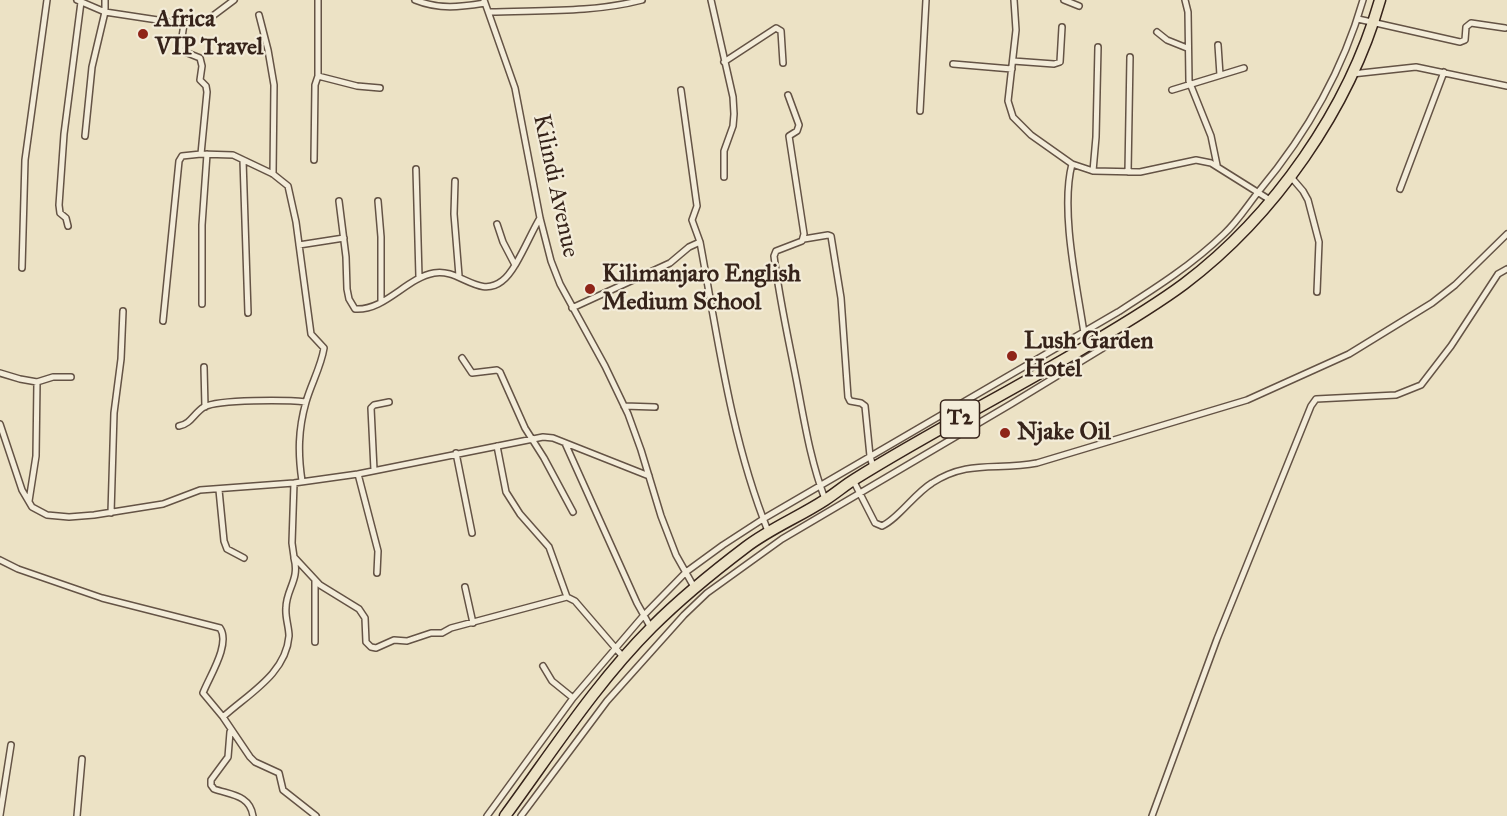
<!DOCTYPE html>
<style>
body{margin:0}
canvas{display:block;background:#ece2c5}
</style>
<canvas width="1507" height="816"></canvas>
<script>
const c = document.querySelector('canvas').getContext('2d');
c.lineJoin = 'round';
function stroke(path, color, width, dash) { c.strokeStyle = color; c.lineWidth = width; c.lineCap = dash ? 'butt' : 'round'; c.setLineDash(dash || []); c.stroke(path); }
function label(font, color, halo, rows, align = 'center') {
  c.font = font + ' "IM FELL Great Primer",serif'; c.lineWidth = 4.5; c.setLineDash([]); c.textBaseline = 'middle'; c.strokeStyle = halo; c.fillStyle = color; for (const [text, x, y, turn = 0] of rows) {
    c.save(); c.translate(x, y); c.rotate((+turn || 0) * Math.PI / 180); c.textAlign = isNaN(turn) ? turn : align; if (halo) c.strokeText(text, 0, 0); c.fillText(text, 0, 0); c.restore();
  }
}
const street = new Path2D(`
 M77 0 105 12 184 24 198 22 210 18 234 0
 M415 0C440 10 460 7 485 3
 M484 0 515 88 540 218 551 261 560 284 605 366 628 414 641 450 661 516 676 555 694 587
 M711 0 733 97 734 114 733 126 724 151V177
 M1014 0 1016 30 1008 101 1013 117 1031 135 1072 164 1093 171 1140 172 1196 160 1211 163 1270 200
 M1064 0 1079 6
 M1185 0 1188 12 1189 81 1211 136 1217 165
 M489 12C540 10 592 13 642 0
 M259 15 268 50 274 85 273 174
 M1358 19 1460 42 1465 40 1466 27 1471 23 1505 28
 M184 24 180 50 200 58 202 66 200 80 206 86 207 92 201 154
 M1157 32 1167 40 1187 48
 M1218 45 1220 75
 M1013 61 1054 64 1060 62 1062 27
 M724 62 776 28 781 31 783 63
 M953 64 1012 69
 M1352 74 1416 67 1507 86
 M318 76 357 86 380 88
 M681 90 697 206 692 220 700 242C718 339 731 439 768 531
 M1172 90 1244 68
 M788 95 799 125 797 131 789 136 804 234 802 241 776 251 774 256C779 297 788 337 796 378 804 419 810 460 825 499
 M920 111 926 0
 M85 136 92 67 105 12V0
 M243 160 248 313
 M314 160 315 85 318 76V0
 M1072 164C1060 210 1077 286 1084 333
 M416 169 419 277
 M1093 171 1096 137 1098 47
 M1128 172 1130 57
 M1291 177 1303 191 1308 200 1319 242 1317 292
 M455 181 454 214 459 276
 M1400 189 1444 72
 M339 201 346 257 347 289 349 299 355 309C385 311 406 278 434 273 459 268 479 299 502 281 516 271 530 234 540 218
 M378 201 381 237V301
 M497 224 503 242 515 265
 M68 226 66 218 60 213 59 205 64 134 81 2
 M804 239 828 235 831 236 841 298 848 397 850 401 861 403 865 406 870 456 873 467
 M299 245 344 238
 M22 268 25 160 47 0
 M202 304V225L207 154
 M572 308 670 263 689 247 700 242
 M163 321 179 161 182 156 201 154 233 155 273 174 288 186 296 222 311 334 324 348C321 367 311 384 306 402 298 430 298 454 302 481
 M462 358 472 373 497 370 500 372 525 428 544 458 573 512
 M204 367 205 407
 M0 373 20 379 37 382 53 377H71
 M624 406 655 407
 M0 424 22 490 32 507 47 515 69 517 94 515 163 504 200 490 294 483 358 474 543 437 553 438 649 476
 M179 426C191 424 194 413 204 407 219 399 288 400 306 402
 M565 443 637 603 651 628
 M497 446 506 492 520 514 549 547 567 597
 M456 453 472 533
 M374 470 371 408 374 405 389 402
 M358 474 378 551 377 573
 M853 480 875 523 882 526C898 519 914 494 932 483 969 459 997 471 1037 463L1247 400 1349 354 1432 303 1455 285 1507 234
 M294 483 292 543 294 557 320 585 359 609 365 618 366 642 371 647 376 648 394 640 407 641 431 633H442L451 628 567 597 575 601 624 658
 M219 490 224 541 227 549 244 558
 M29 501 36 456 37 382
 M111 513 114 413 121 359 123 311
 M0 560 18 569 102 598 220 628C231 644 209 677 203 693L223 717 250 757 255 762 279 773 283 790 316 816
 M465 587 473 623
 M315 642V581
 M543 666 552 681 573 698
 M223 717C248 694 286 674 289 636 289 627 285 617 286 608 286 589 300 580 294 558
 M230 732 228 757 211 780V785L214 789C231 795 250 795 253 816
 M0 815 11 745
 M77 816 82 759
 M487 816 573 698 644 615 686 572 723 545 763 519 1118 312C1154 289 1192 265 1224 234 1238 221 1247 206 1259 191 1305 136 1343 70 1363 0
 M521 816 607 701 684 615 707 593 782 539 1011 404 1116 340
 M1152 816 1217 639 1311 406 1316 399 1396 395 1421 385 1451 346 1498 274 1507 269`);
const highway = new Path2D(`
 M505 816C552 752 596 683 652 627 681 598 713 572 746 547 771 528 799 517 825 500 836 493 845 485 855 479 927 434 1002 396 1075 353 1112 331 1149 310 1184 284 1274 216 1349 109 1380 0`);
stroke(street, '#645345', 8);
stroke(highway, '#36231a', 13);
stroke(street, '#f3ecd9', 5);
stroke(highway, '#ece2c5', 10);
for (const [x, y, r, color] of [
 [143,34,6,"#8f2418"],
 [590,289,6,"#8f2418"],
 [1012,356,6,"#8f2418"],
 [1005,433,6,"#8f2418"]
]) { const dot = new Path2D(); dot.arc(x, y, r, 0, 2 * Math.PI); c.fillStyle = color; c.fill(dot); stroke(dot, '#f3ecd9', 2); }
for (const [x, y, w] of [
 [960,419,39]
]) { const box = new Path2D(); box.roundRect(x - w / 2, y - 19, w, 38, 4.5); c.fillStyle = '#f3ecd9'; c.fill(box); stroke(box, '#36231a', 1.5); }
label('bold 22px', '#36231a', null, [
 ["T2",960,419]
]);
label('bold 24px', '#36231a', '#f3ecd9', [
 ["Africa",155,20],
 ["VIP Travel",155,48],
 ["Kilimanjaro English",602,275],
 ["Medium School",602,303],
 ["Lush Garden",1024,342],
 ["Hotel",1024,370],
 ["Njake Oil",1017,433]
], 'left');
label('24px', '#36231a', '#f3ecd9', [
 ["Kilindi Avenue",555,186,78]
]);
</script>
